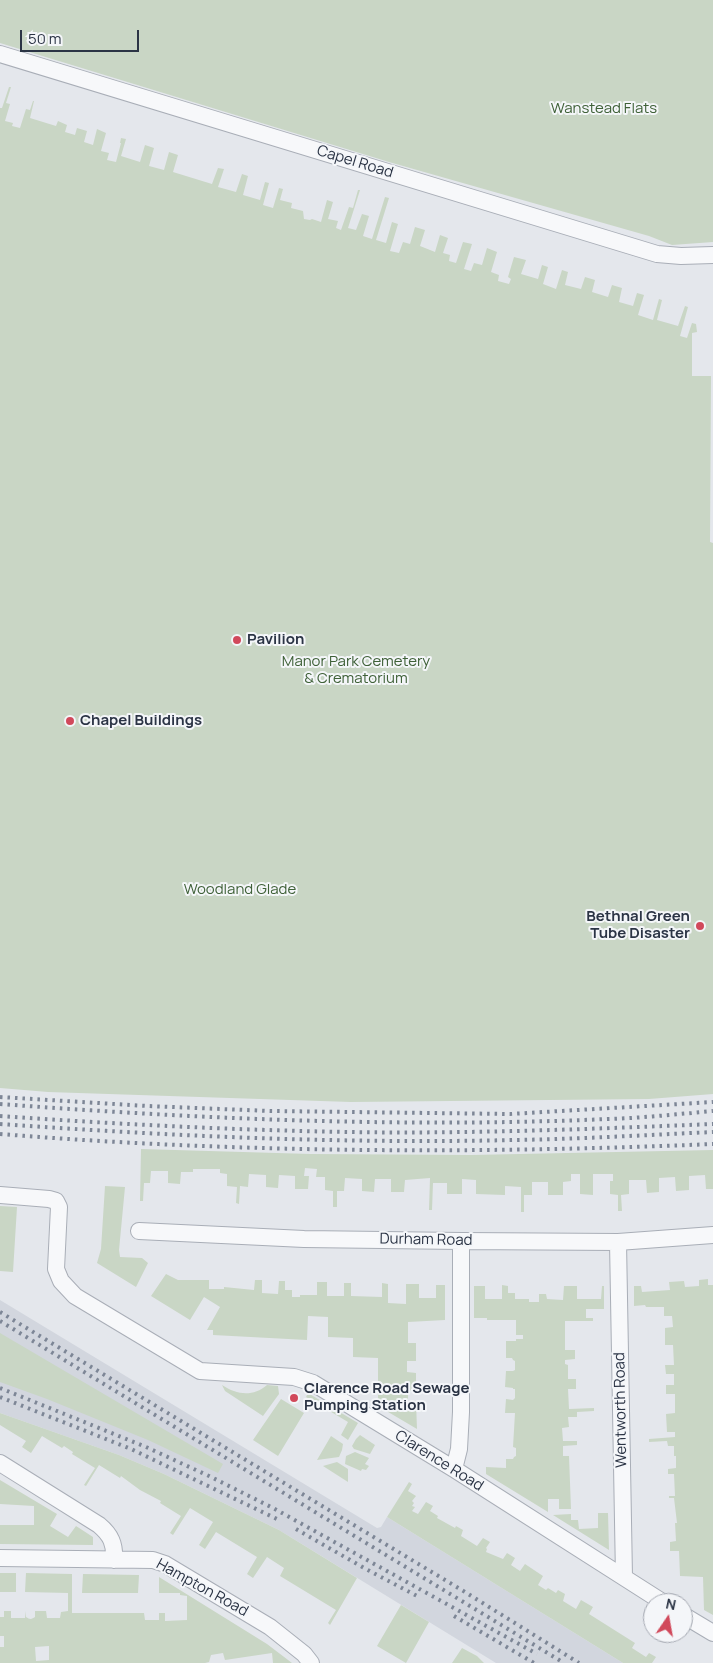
<!DOCTYPE html>
<style>
body{margin:0}
#map{position:relative;width:713px;height:1663px;overflow:hidden;background:#e4e7ec;font-family:Manrope,sans-serif}
canvas{display:block}
.north{position:absolute;left:643px;top:1593px;width:50px;height:50px;box-sizing:border-box;background:#f4f6f9;border:1px solid #a4a8b1;border-radius:50%;rotate:12deg;font-size:14px;font-weight:700;line-height:20px;text-align:center;color:#2b3445}
.north::after{content:'';display:block;margin:auto;width:18px;height:22px;background:#d1495b;clip-path:polygon(50% 0,100% 100%,50% 72%,0 100%)}
.scale{position:absolute;left:20px;top:30px;width:119px;height:22px;box-sizing:border-box;border:2px solid #2b3445;border-top:0;padding-left:6px;font-size:15px;line-height:18px;white-space:nowrap;color:#2b3445;-webkit-text-stroke:4px #f4f6f9;paint-order:stroke}
</style>
<div id="map">
<canvas width="713" height="1663"></canvas>
<div class="north">N</div>
<div class="scale">50 m</div>
</div>
<script>
const c = document.querySelector('canvas').getContext('2d');
c.lineJoin = 'round';
function paint(path, color) { c.fillStyle = color; c.fill(path, 'evenodd'); }
function stroke(path, color, width, dash) { c.strokeStyle = color; c.lineWidth = width; c.lineCap = dash ? 'butt' : 'round'; c.setLineDash(dash || []); c.stroke(path); }
function label(font, color, halo, rows, align = 'center') {
  c.font = font + ' Manrope,sans-serif'; c.lineWidth = 4; c.setLineDash([]); c.textBaseline = 'middle'; c.strokeStyle = halo; c.fillStyle = color; for (const [text, x, y, turn = 0] of rows) {
    c.save(); c.translate(x, y); c.rotate((+turn || 0) * Math.PI / 180); c.textAlign = isNaN(turn) ? turn : align; if (halo) c.strokeText(text, 0, 0); c.fillText(text, 0, 0); c.restore();
  }
}
paint(new Path2D(`
 M0 1300 377 1528 381 1527 387 1517 623 1663H496L279 1530 164 1474 119 1455 0 1413Z`), '#d2d6de');
paint(new Path2D(`
 M0 0H713V242L672 245 649 236 389 162 0 43Z
 M9 87H11L6 103 10 104 5 121 13 123 12 126 20 128 26 109 30 110 33 101H34L30 118 56 126 58 121 67 125 65 132 75 135 77 128 87 131 84 142 93 145 97 129 106 133 101 151 109 153 107 160 116 162 121 143H120L121 138 126 139 121 156 140 162 145 145 154 148 149 166 164 170 169 152 178 155 173 172 212 184 218 168 224 169 218 187 236 192 242 174 248 176 243 195 260 200 265 182 269 183 263 205 273 208 279 188 283 189 280 200 292 203 291 208 303 211 304 219 310 220 312 219 321 222 327 200 333 202 328 219 338 221 336 228 341 230 349 207 353 208 358 190H360L348 228 356 230 362 214 369 216 363 236 372 239 385 197 389 198 376 240 386 243 392 222 398 224 390 251 399 253 403 242 410 244 415 227 425 230 420 246 435 252 440 235 448 238 443 253 450 255 449 261 456 263 463 242 472 244 464 269 471 271 474 263 482 265 487 248 497 252 491 272 499 275 498 281 509 284 511 279 508 277 514 257 526 260 521 274 538 279 542 265 548 267 543 284 556 289 562 270 568 272 565 285 581 289 585 277 595 280 592 292 608 297 612 285 622 288 619 302 633 306 637 293 644 295 638 315 653 320 659 299 662 300 657 320 678 326 685 306 688 307 680 336 687 338 692 323 696 324 697 332 692 333V376H711L710 542 713 543V1094L649 1099 351 1102 48 1092 0 1088V108H2Z
 M141 1149 311 1154 471 1155 713 1150V1189H706L705 1175 689 1176V1190L676 1191 675 1177 659 1178V1192L647 1193 646 1180H629V1194L621 1195 622 1211H618V1195L610 1194V1181H613V1174H593V1195L580 1194V1174H571V1181L563 1182V1195H548V1182H532V1195H524V1212H521V1187L505 1186V1195L476 1194V1180L462 1179V1194H447V1183H433L432 1210H429L430 1178 405 1180 404 1192H391V1179H375L374 1192 362 1191V1179L345 1178 344 1191H337V1207H333V1191L325 1190V1177H316L317 1169 305 1168 304 1176H309L308 1189H295V1176L279 1175 278 1188 266 1187V1175L249 1174 248 1187 240 1186 239 1204 236 1203 237 1187 227 1186V1174L220 1173V1169H193V1172H181L180 1184 168 1183V1171H151L150 1183H144L143 1201H140Z
 M105 1186 125 1187 119 1250 120 1257 142 1258 148 1263 136 1287 97 1263 101 1249Z
 M0 1206 17 1207 13 1272 0 1271Z
 M166 1274 178 1280H209V1289H224V1287L254 1290 255 1280H262V1293L278 1294 279 1281H285V1290H292V1297H300V1295H317V1282H327V1296H344V1283H351V1296L382 1297V1283L388 1284V1303L406 1304V1284H419V1298H436V1285H445V1320L408 1322V1343H416V1361H407V1372L416 1373V1390L408 1391V1402H416L417 1429 378 1406V1358L353 1357V1338L328 1337V1317L308 1316 307 1340 213 1335V1330H207L220 1307 204 1297 190 1320 151 1296Z
 M708 1279V1285H713V1615L704 1610 703 1577 680 1576 679 1551H670V1542L676 1541 675 1523H677L674 1498H669V1496H675L674 1474H668V1469L676 1468V1456H674V1446H668L667 1441 649 1442V1439L675 1437V1432H667L666 1414 675 1413V1394H666V1385H674V1374H666L665 1365H674L673 1345H665V1328L673 1327 672 1316H664V1307H646L645 1305 634 1306V1286H641L642 1292 670 1290 669 1282 684 1281 685 1287 699 1286V1280Z
 M502 1285 508 1286V1293H515V1299H529V1302H539V1294H546L547 1299 563 1300 564 1286H577V1299H601L602 1286H604V1309H586V1318H593V1321H565V1350H575V1359L565 1360V1364L568 1365V1379H576V1389H568L569 1409 594 1408V1411L577 1412V1417H568L569 1427 562 1428 563 1441H577V1445L563 1446V1456H569L571 1509H559V1499H548V1512L486 1474V1467L506 1468V1459H513L514 1457 516 1456V1448L513 1447 515 1413H505L506 1399 513 1400 515 1398V1389H513V1388L505 1387 506 1371H513L515 1370V1361L513 1360 512 1358H506V1341H516V1339H523V1335H516V1320H487V1318H474V1286H485V1299H502Z
 M0 1333 223 1464 218 1473 148 1440 47 1399 0 1382Z
 M222 1385C237 1395 253 1397 267 1385L278 1386 279 1394 263 1416 225 1391Z
 M308 1393 358 1423 348 1440 341 1435 348 1422 306 1397Z
 M281 1399 304 1413 278 1456 253 1440Z
 M0 1413 119 1455 164 1474 279 1530 357 1578 330 1625 328 1623 336 1610 280 1576 284 1568 267 1557 253 1578 247 1574 257 1557 216 1532 205 1549 199 1545 213 1522 190 1508 173 1535 170 1533 181 1516 160 1503 161 1501 140 1490 121 1476 120 1478 99 1465 86 1486 84 1485 95 1468 72 1454 73 1452 64 1446 62 1448 42 1436 31 1453 22 1447 26 1441 0 1425Z
 M360 1435 375 1445 370 1454 354 1449 352 1446 356 1439Z
 M331 1436 343 1444 342 1450 339 1457 317 1460Z
 M355 1452 369 1458 365 1464 369 1466 366 1470 362 1469 361 1471 345 1464 346 1456Z
 M337 1462 348 1469V1482L323 1466Z
 M0 1480 57 1514 50 1526 68 1537 76 1526 93 1537V1545L0 1544V1525H34V1506L0 1504Z
 M409 1482 412 1484 408 1491 416 1496 412 1501 414 1503 412 1506 415 1507 412 1511 418 1514 426 1502 433 1506 430 1511 438 1516 437 1518 455 1528 456 1526 463 1530 461 1536 477 1546 483 1538 490 1542 486 1548 487 1549 486 1552 503 1559 507 1553 515 1558 511 1565 520 1571 525 1564 543 1576 538 1585 546 1590 548 1588 556 1593 558 1590 565 1594 563 1601 576 1609 581 1600 593 1607 589 1614 635 1643 632 1648 646 1657 649 1653 656 1657 652 1663H623L387 1517Z
 M598 1513H608L609 1550 553 1515 571 1514V1520H578L579 1529 598 1528Z
 M0 1573H16V1592H0Z
 M26 1573 72 1574V1613H144L145 1620H159V1613H165V1621L187 1620V1596L180 1595V1593H159V1577L267 1644 292 1663H273L272 1653 225 1660 223 1653 211 1655 209 1662 205 1663H0V1647H4V1636H0V1617H4V1611H11V1618H25L26 1611V1617C30 1620 32 1619 35 1617V1611H46L47 1618H60L61 1612 68 1611V1593L25 1592ZM35 1647 49 1646V1660L36 1661Z
 M83 1574 139 1575 138 1593H82Z
 M401 1605 429 1622 406 1663 377 1646Z
 M462 1648 477 1656 484 1663H452Z`), '#c9d6c5');
const minor = new Path2D(`
 M0 54 657 254 681 256 713 255
 M0 1195 49 1199 56 1201 59 1207 56 1269 61 1281 75 1296 200 1371 294 1377 313 1383 454 1469 664 1603
 M139 1231 304 1239 461 1241 618 1242 713 1235
 M618 1242 624 1577
 M0 1463 99 1525C111 1535 115 1544 114 1560
 M454 1469 459 1449 461 1412V1241
 M0 1558 153 1560 165 1564 270 1627 304 1654 311 1663
 M683 1615 713 1633`);
stroke(minor, '#a9aeb7', 18);
stroke(minor, '#f7f8fa', 16);
stroke(new Path2D(`
 M0 1097 147 1106 271 1111 510 1114 713 1102
 M0 1104C202 1119 405 1128 608 1119 643 1118 678 1114 713 1111
 M0 1116C115 1124 231 1130 347 1132 469 1134 591 1129 713 1124
 M0 1124C171 1136 342 1144 513 1140 580 1139 646 1135 713 1132
 M0 1134C237 1153 476 1154 713 1144
 M0 1312 465 1592 579 1663
 M0 1321 564 1663
 M0 1388 146 1447 209 1476 273 1508 537 1654
 M0 1397 131 1449 279 1520
 M296 1529 364 1568 419 1597
 M454 1616 534 1663`), '#7d8696', 4, [2.5, 5]);
for (const [x, y, r, color] of [
 [237,640,5,"#d1495b"],
 [70,721,5,"#d1495b"],
 [700,926,5,"#d1495b"],
 [294,1398,5,"#d1495b"]
]) { const dot = new Path2D(); dot.arc(x, y, r, 0, 2 * Math.PI); c.fillStyle = color; c.fill(dot); stroke(dot, '#f4f6f9', 2); }
label('15px', '#3f6138', '#f4f6f9', [
 ["Wanstead Flats",604,109],
 ["Manor Park Cemetery",356,662],
 ["& Crematorium",356,679],
 ["Woodland Glade",240,890]
]);
label('15px', '#2b3445', '#f4f6f9', [
 ["Capel Road",355,162,17],
 ["Durham Road",426,1240,1],
 ["Wentworth Road",621,1410,-91],
 ["Clarence Road",439,1461,32],
 ["Hampton Road",202,1588,29]
]);
label('bold 15px', '#2b3445', '#f4f6f9', [
 ["Pavilion",247,640],
 ["Chapel Buildings",80,721],
 ["Bethnal Green",690,917,"right"],
 ["Tube Disaster",690,934,"right"],
 ["Clarence Road Sewage",304,1389],
 ["Pumping Station",304,1406]
], 'left');
</script>
